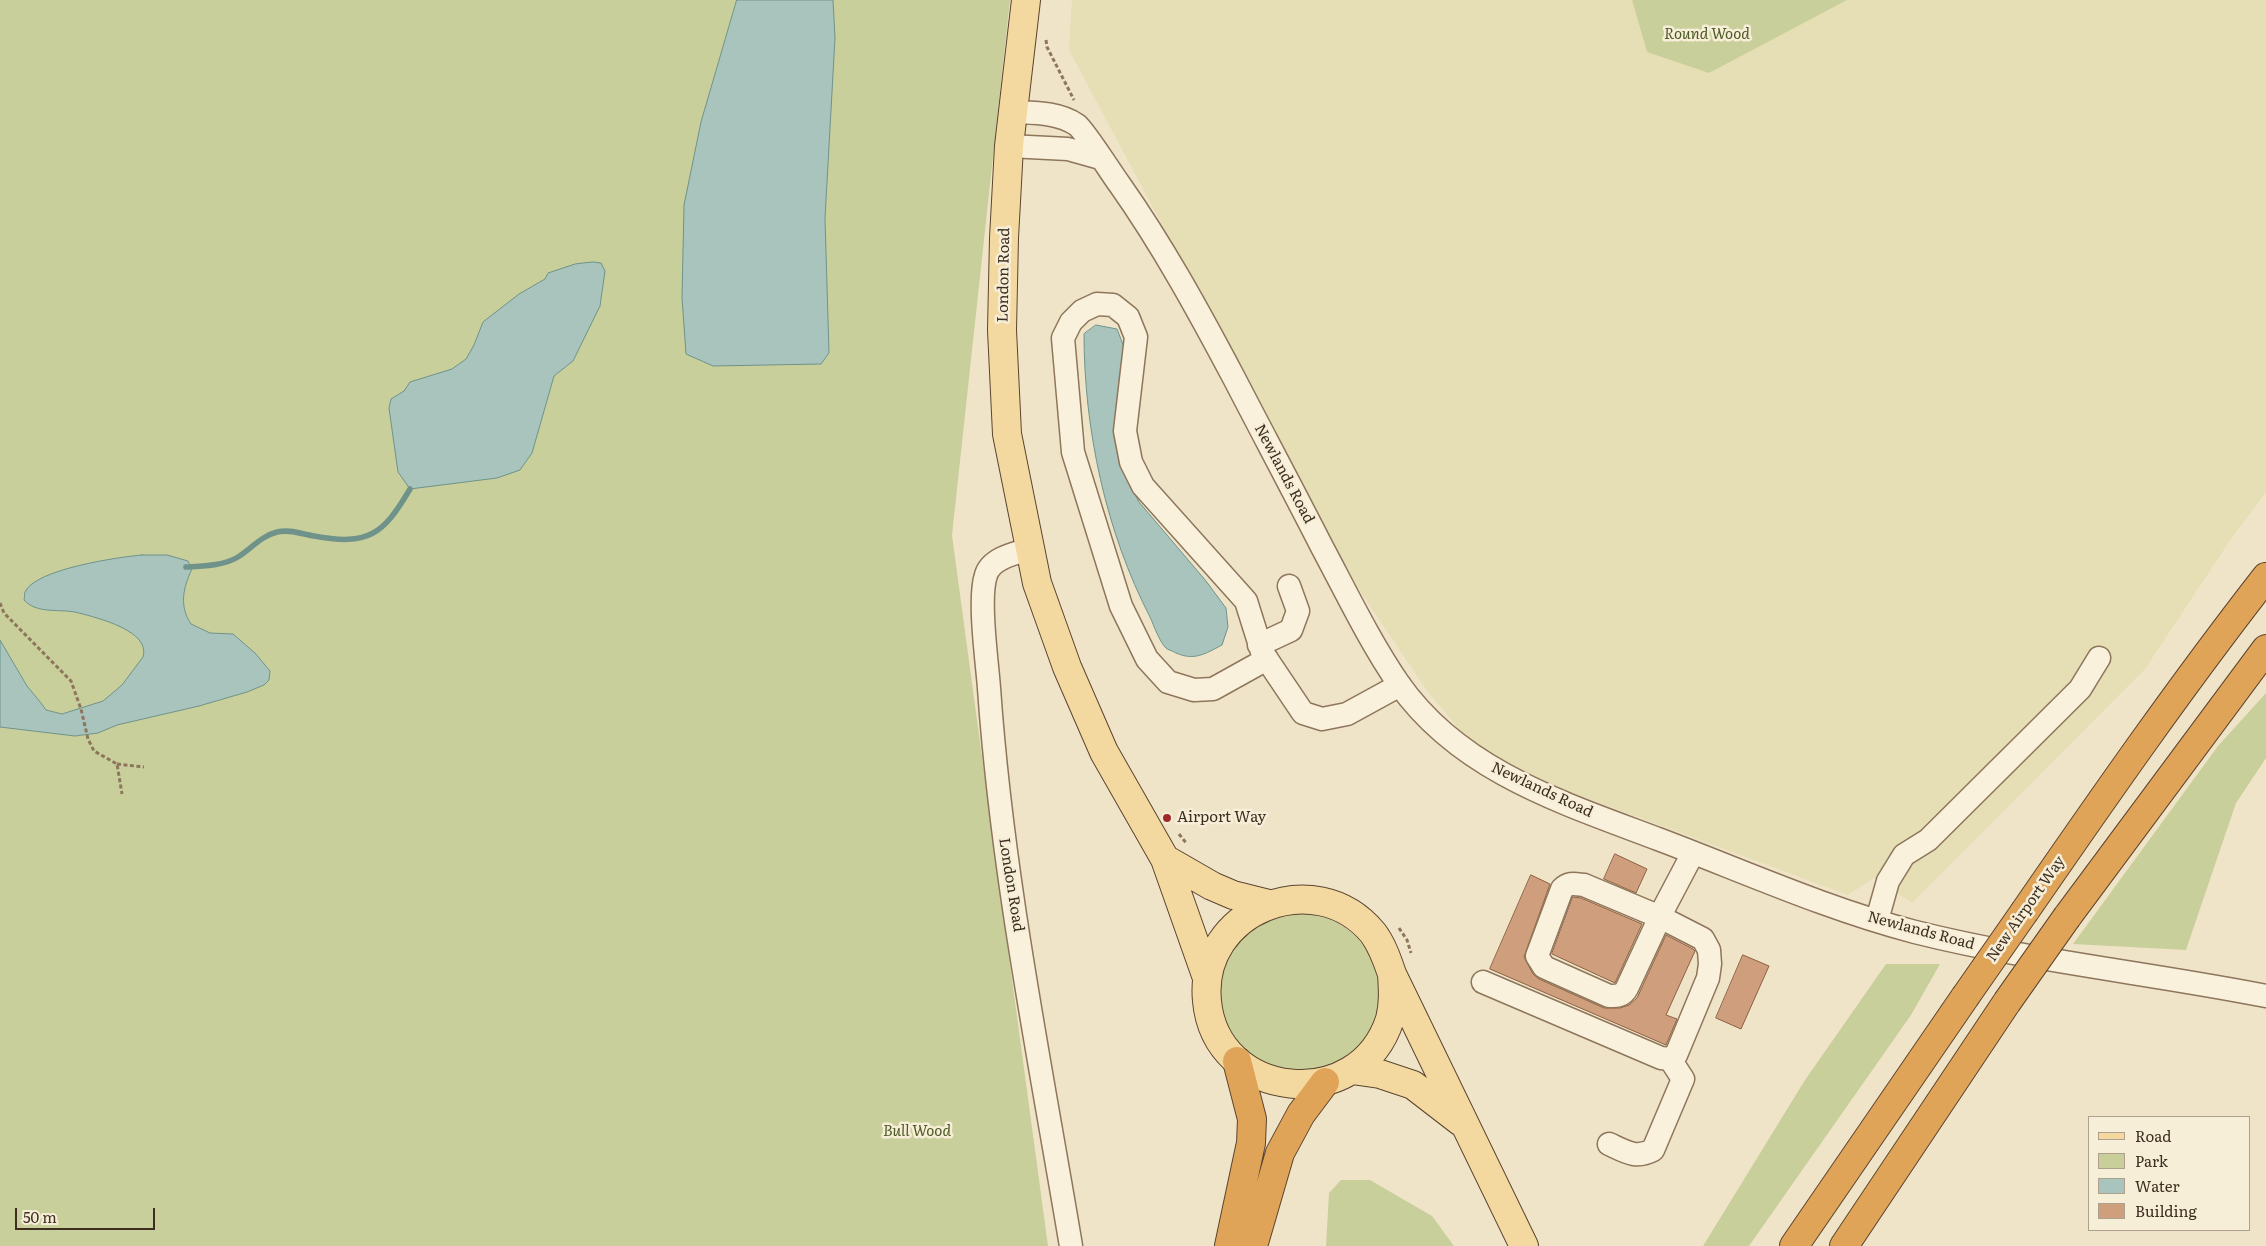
<!DOCTYPE html>
<style>
body{margin:0}
#map{position:relative;width:2266px;height:1246px;overflow:hidden;background:#f0e4c8;font-family:Literata,serif}
canvas{display:block}
.legend{position:absolute;left:2088px;top:1116px;width:162px;height:115px;box-sizing:border-box;background:#f7eed8;border:1px solid #ada18e;margin:0;padding:6px 9px;list-style:none;font-size:15px;color:#3d2e20}
.legend li{display:flex;align-items:center;gap:10px;height:25px}
.legend b{width:25px;border:1px solid #ada18e}
.scale{position:absolute;left:15px;top:1208px;width:140px;height:22px;box-sizing:border-box;border:2px solid #3d2e20;border-top:0;padding-left:6px;font-size:15px;line-height:18px;white-space:nowrap;color:#3d2e20;-webkit-text-stroke:4px #f7eed8;paint-order:stroke}
</style>
<div id="map">
<canvas width="2266" height="1246"></canvas>
<ul class="legend">
<li><b style="height:6px;background:#f3d9a0"></b>Road</li>
<li><b style="height:14px;background:#c9cf9b"></b>Park</li>
<li><b style="height:14px;background:#a9c4bc"></b>Water</li>
<li><b style="height:14px;background:#cf9f7d"></b>Building</li>
</ul>
<div class="scale">50 m</div>
</div>
<script>
const c = document.querySelector('canvas').getContext('2d');
c.lineJoin = 'round';
function paint(path, color) { c.fillStyle = color; c.fill(path, 'evenodd'); }
function stroke(path, color, width, dash) { c.strokeStyle = color; c.lineWidth = width; c.lineCap = dash ? 'butt' : 'round'; c.setLineDash(dash || []); c.stroke(path); }
function label(font, color, halo, rows, align = 'center') {
  c.font = font + ' Literata,serif'; c.lineWidth = 5; c.setLineDash([]); c.textBaseline = 'middle'; c.strokeStyle = halo; c.fillStyle = color; for (const [text, x, y, turn = 0] of rows) {
    c.save(); c.translate(x, y); c.rotate((+turn || 0) * Math.PI / 180); c.textAlign = isNaN(turn) ? turn : align; if (halo) c.strokeText(text, 0, 0); c.fillText(text, 0, 0); c.restore();
  }
}
paint(new Path2D(`
 M1072 0H1632L1647 52 1817 15 1847 0H2266V492L2229 542 2145 669 1912 903 1874 878 1848 895 1530 777 1469 741 1427 691 1348 573 1069 50Z`), '#e6deb5');
paint(new Path2D(`
 M0 0H1010L952 535 1048 1246H0Z
 M1632 0H1847L1709 73 1647 52Z
 M2266 693V758L2236 803 2186 950 2073 944 2218 746Z
 M1219 993a80 80 0 1 1 160 0a80 80 0 1 1-160 0Z
 M1886 964H1940L1911 1015 1749 1246H1703L1805 1080Z
 M1341 1180H1370L1432 1216 1454 1246H1326L1329 1193Z`), '#c9cf9b');
const water = new Path2D(`
 M737 0H833L835 38 825 218 829 353 821 364 713 366 686 354 682 298 684 205 701 122Z
 M593 262 601 263 605 271 600 306 573 361 554 376 532 453 520 470 497 478 410 489 398 472 389 408 391 399 404 391 410 382 452 369 466 359 474 345 483 322 519 294 545 279 548 273 575 264Z
 M1096 325 1117 329 1124 347 1121 467 1139 502 1206 581 1226 608 1228 627 1222 645C1205 654 1194 661 1176 653 1173 651 1168 650 1166 648 1159 641 1154 626 1150 617 1106 532 1084 430 1084 334Z
 M142 555H167L188 561 192 569C183 588 179 606 191 624L210 633 233 634 255 653 270 671 269 680 264 685 247 692 199 706 117 725 98 733 75 736 0 727V640L27 686 41 703 46 710 62 714 103 701 122 685 143 657C151 631 98 618 79 613 61 608 38 615 24 600 25 597 24 594 25 592 35 569 119 557 142 555Z`);
paint(water, '#a9c4bc');
stroke(water, '#6f938a', 1);
stroke(new Path2D(`
 M186 567C204 566 223 566 238 557 251 549 261 536 277 532 290 529 301 534 314 536 368 546 383 535 410 489`), '#6f938a', 5.5);
const building = new Path2D(`
 M1615 854 1647 869 1636 893 1604 879Z
 M1531 875 1550 884 1524 957 1533 974 1539 979 1604 1008H1620L1629 1005 1637 998 1666 935 1693 949 1695 951 1666 1015 1677 1019 1666 1045 1490 969Z
 M1573 897 1581 898 1642 924 1615 983 1552 954Z
 M1743 955 1769 966 1741 1029 1716 1018Z`);
paint(building, '#cf9f7d');
stroke(building, '#8d5f41', 1);
const minor = new Path2D(`
 M1013 112C1034 113 1058 112 1077 125 1085 131 1111 173 1120 185 1163 246 1199 312 1234 378 1263 434 1293 490 1322 547 1346 592 1370 642 1399 684 1460 771 1563 803 1658 839 1743 871 1827 909 1915 932 2031 961 2149 973 2266 996
 M1009 146 1068 149 1100 158
 M1030 549C1016 553 991 558 986 575 978 598 987 661 989 688 1002 875 1040 1061 1071 1246
 M1259 645 1291 630 1298 611 1289 586
 M1267 659 1213 689 1194 690 1168 682 1147 659 1121 606 1073 452 1063 338 1071 322 1082 311 1097 304 1113 305 1128 317 1136 337 1125 431 1131 462 1143 486 1246 601 1262 652 1303 713 1322 719 1347 714 1400 685
 M1877 920 1888 881 1904 855 1928 840 2080 689 2099 658
 M1483 982 1661 1058 1670 1059 1676 1055 1708 978 1710 964 1709 950 1703 939 1660 917 1584 885C1575 884 1569 882 1562 889L1537 956 1544 967 1609 996C1617 996 1623 996 1627 988L1660 917 1664 908 1693 853
 M1609 1144C1626 1152 1636 1159 1653 1150L1683 1079 1670 1059`);
const major = new Path2D(`
 M1026 0 1009 146 1004 238 1002 330 1007 434 1037 583 1067 667 1104 752 1165 859 1207 978
 M1165 859 1212 886 1233 895 1269 904
 M1392 974C1393 989 1394 1004 1390 1019 1359 1116 1216 1100 1207 1001 1198 911 1315 863 1373 933 1382 945 1387 959 1392 974L1524 1246
 M1352 1070 1380 1074 1413 1085 1461 1122`);
const highway = new Path2D(`
 M2025 911C2103 798 2181 686 2266 577
 M2067 917 2266 649
 M1229 1246 1251 1143 1252 1119 1237 1061
 M1253 1246 1280 1153 1301 1114 1325 1082
 M1794 1246 1965 997
 M1844 1246 2007 1002`);
stroke(minor, '#8d765c', 25);
stroke(major, '#5b4430', 30);
stroke(highway, '#5b4430', 30);
stroke(new Path2D(`
 M1046 40 1047 47 1074 100
 M0 603 4 613 71 681 81 709 88 739 94 751 117 764 122 794
 M117 764 144 767
 M1179 834 1187 844
 M1399 928 1407 940 1411 953`), '#8d765c', 3, [4, 2.5]);
stroke(minor, '#faf1dc', 22);
stroke(major, '#f3d9a0', 28);
stroke(highway, '#e0a458', 28);
const highwayBridge = new Path2D(`
 M1965 997 2025 911
 M2007 1002 2067 917`);
stroke(highwayBridge, '#5b4430', 30, []);
stroke(highwayBridge, '#e0a458', 28);
for (const [x, y, r, color] of [
 [1167,818,5,"#9e2a2b"]
]) { const dot = new Path2D(); dot.arc(x, y, r, 0, 2 * Math.PI); c.fillStyle = color; c.fill(dot); stroke(dot, '#f7eed8', 2); }
label('italic 15px', '#4d5a26', '#f7eed8', [
 ["Round Wood",1707,35],
 ["Bull Wood",917,1132]
]);
label('15px', '#3d2e20', '#f7eed8', [
 ["London Road",1004,275,-89],
 ["Newlands Road",1284,474,62],
 ["Newlands Road",1542,790,25],
 ["London Road",1011,885,81],
 ["New Airport Way",2026,909,-55],
 ["Newlands Road",1921,931,15]
]);
label('15px', '#3d2e20', '#f7eed8', [
 ["Airport Way",1177,818]
], 'left');
</script>
